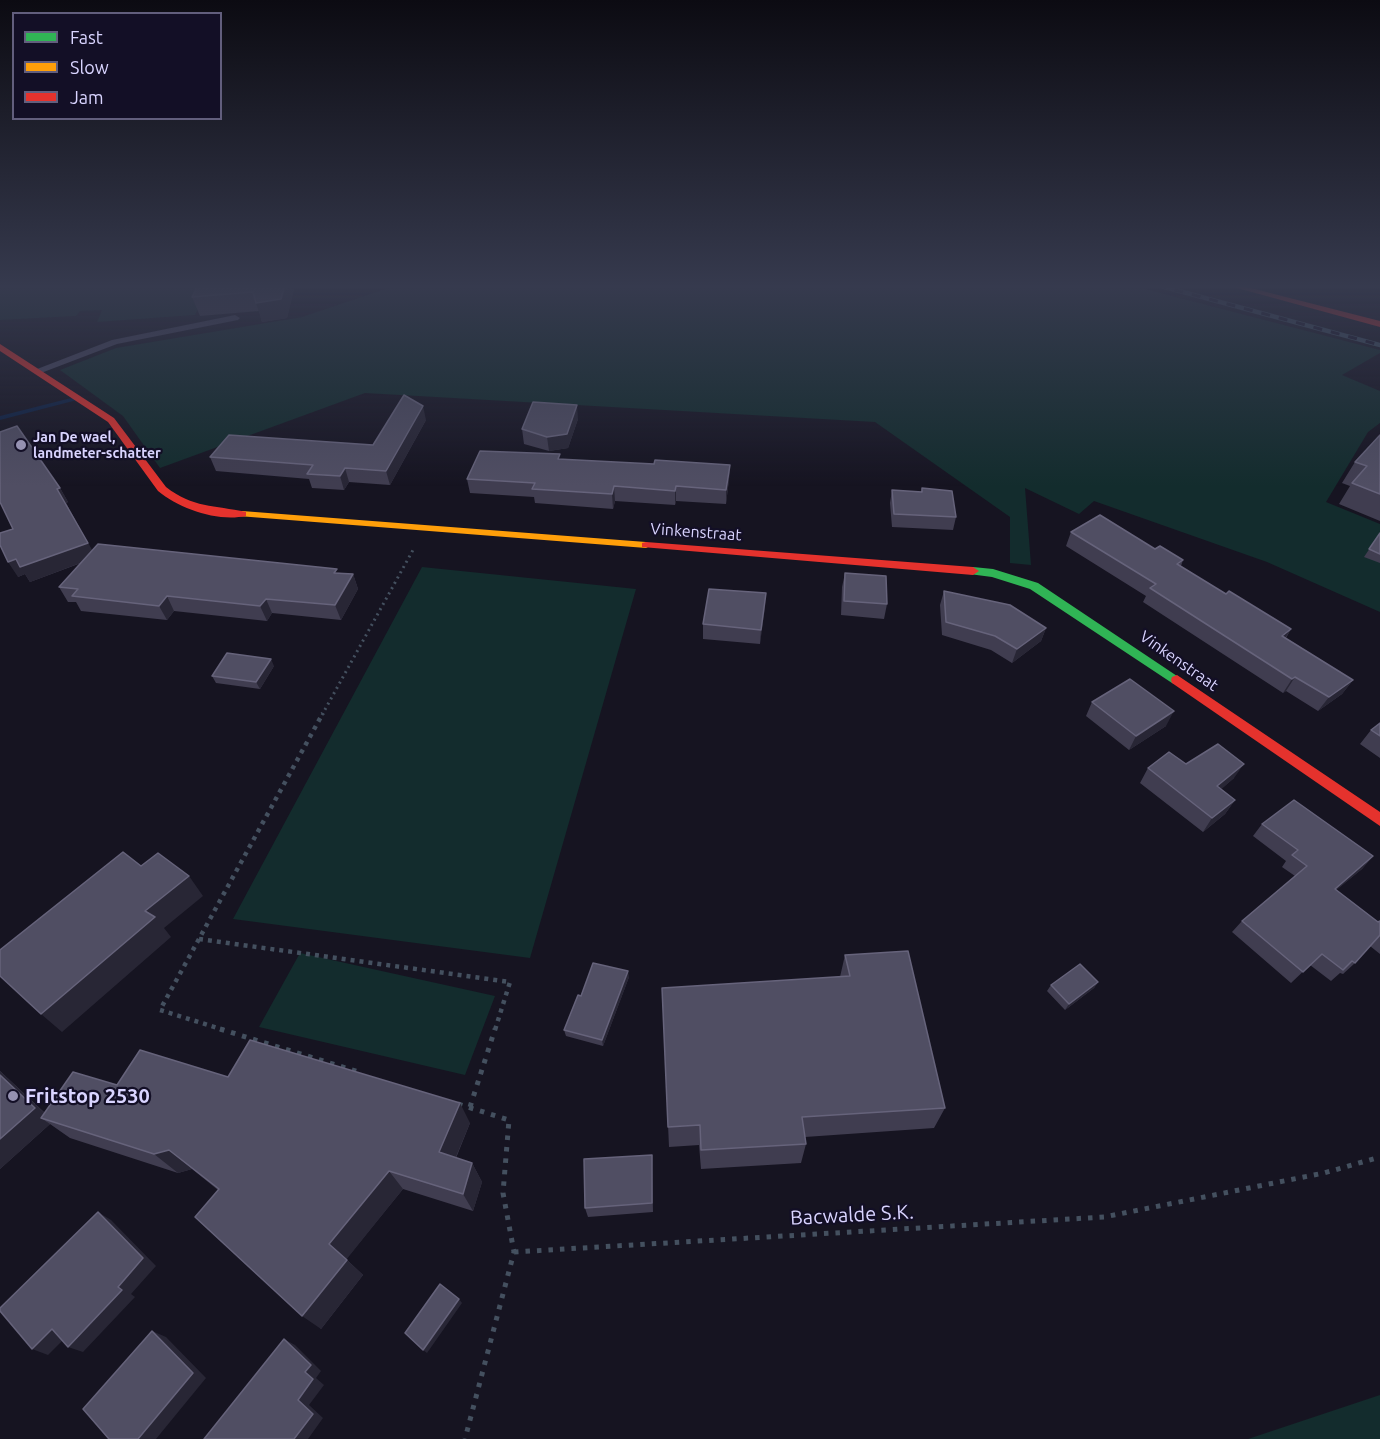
<!DOCTYPE html>
<style>
body{margin:0}
#map{position:relative;width:1380px;height:1439px;overflow:hidden;background:#161421;font-family:Ubuntu,sans-serif}
canvas{display:block}
.legend{position:absolute;left:12px;top:12px;width:210px;height:108px;box-sizing:border-box;background:#130f26;border:2px solid #625e7d;margin:0;padding:8px 10px;list-style:none;font-size:18px;color:#d9d4ff}
.legend li{display:flex;align-items:center;gap:12px;height:30px}
.legend b{width:30px;border:2px solid #625e7d}
</style>
<div id="map">
<canvas width="1380" height="1439"></canvas>
<ul class="legend">
<li><b style="height:8px;background:#30b455"></b>Fast</li>
<li><b style="height:8px;background:#ff9f0a"></b>Slow</li>
<li><b style="height:8px;background:#e5322d"></b>Jam</li>
</ul>
</div>
<script>
const c = document.querySelector('canvas').getContext('2d');
c.lineJoin = 'round';
function paint(path, color) { c.fillStyle = color; c.fill(path, 'evenodd'); }
function stroke(path, color, width, dash) { c.strokeStyle = color; c.lineWidth = width; c.lineCap = dash ? 'butt' : 'round'; c.setLineDash(dash || []); c.stroke(path); }
function label(font, color, halo, rows, align = 'center') {
  c.font = font + ' Ubuntu,sans-serif'; c.lineWidth = 4.5; c.setLineDash([]); c.textBaseline = 'middle'; c.strokeStyle = halo; c.fillStyle = color; for (const [text, x, y, turn = 0] of rows) {
    c.save(); c.translate(x, y); c.rotate((+turn || 0) * Math.PI / 180); c.textAlign = isNaN(turn) ? turn : align; if (halo) c.strokeText(text, 0, 0); c.fillText(text, 0, 0); c.restore();
  }
}
paint(new Path2D(`
 M0 285H209L195 315 97 322 102 310 80 311 76 316 0 320Z
 M397 285H1130L1380 350V353L1342 375 1380 391V423L1368 432 1326 502 1380 524V612L1267 562 1094 501 1079 514 1025 488 1031 565 1010 563V517L875 422 365 393 160 468 123 416 60 370 116 348 302 317Z
 M422 567 636 589 530 958 233 919Z
 M300 953 495 996 465 1075 259 1027Z
 M1380 1395V1439H1248Z`), '#132c2d');
paint(new Path2D(`
 M79 396 82 398 81 399 0 420V416Z`), '#0d2144');
stroke(new Path2D(`
 M322 715 413 550`), '#44505f', 3, [2, 4]);
stroke(new Path2D(`
 M199 939 510 982 495 1030
 M224 1030 160 1010 323 713`), '#44505f', 4.5, [4, 5]);
stroke(new Path2D(`
 M220 1029 362 1073
 M458 1104 509 1120 503 1193 514 1252 465 1439
 M470 1107 495 1029
 M514 1252 1104 1217 1324 1173 1380 1157`), '#44505f', 5, [4.5, 7]);
paint(new Path2D(`
 M235 315 240 318 238 320 117 344 41 373 32 371 112 340Z`), '#4a4962');
paint(new Path2D(`
 M973 567 993 569 1038 583 1183 680 1177 685 1172 683 1030 589 992 577 969 574 967 571Z`), '#30b455');
paint(new Path2D(`
 M242 511 646 542 652 545 646 548 238 516V512Z`), '#ff9f0a');
paint(new Path2D(`
 M1226 285H1239L1380 321V327Z
 M0 344 114 418 166 487C193 508 214 505 246 512V516C217 522 180 509 158 491L108 422 0 351Z
 M646 542 973 567 979 571 973 575 642 547V543Z
 M1177 675 1380 812V826L1172 683 1171 680 1172 677Z`), '#e5322d');
const rail = new Path2D(`
 M1157 285 1380 345`);
stroke(rail, '#43596b', 4.5);
stroke(rail, '#130f26', 3, [9]);
paint(new Path2D(`
 M295 285 287 318 262 322 259 311 200 316 192 297Z
 M578 419 568 448 549 451 524 444 522 429Z
 M426 420 390 485 349 482 344 490 312 488 309 479 216 471 210 457 373 445Z
 M1380 435V521L1339 504 1350 486 1342 483 1355 462Z
 M560 459 654 464 730 465 729 479 726 504 676 501 675 505 615 501 613 509 535 503 534 497 470 493 467 479Z
 M60 488 68 502 66 503 92 551 353 574 358 589 341 620 272 613 267 621 174 611 167 620 81 611 76 602H68L59 587 81 563 30 582 25 574 18 577 13 529Z
 M922 488 956 517 953 530 892 527 890 503 892 490 921 492Z
 M1071 532 1155 549 1183 560 1181 566 1226 594 1291 629 1286 638 1353 680 1342 694 1318 711 1286 691 1283 693 1143 602 1146 596 1066 546Z
 M1380 533V563L1364 557Z
 M845 573 887 604 884 619 841 615 842 587Z
 M944 591 1046 628 1041 641 1012 663 991 650 942 635 940 605Z
 M766 593 760 644 703 639V624Z
 M274 666 260 689 216 683 212 676Z
 M1092 702 1166 726 1129 750 1086 716Z
 M1380 723V758L1360 744 1371 730Z
 M1186 764 1234 778 1221 789 1235 800 1225 814 1203 832 1140 783 1148 768Z
 M1262 824 1373 856 1362 869 1336 890 1378 922 1380 921V954L1370 946 1355 963 1343 974 1340 973 1331 981 1310 965 1291 983 1232 932 1242 921 1295 876 1282 867 1286 861 1253 836Z
 M845 955 945 1108 934 1128 805 1137 806 1144 801 1163 701 1169 699 1145 669 1147 662 988 840 977Z
 M629 977 603 1046 566 1036 564 1030 581 996Z
 M1098 982 1094 988 1065 1010 1047 991 1051 985Z
 M0 1071 45 1113 117 1085 228 1077 470 1123 456 1158 472 1163 482 1182 473 1211 403 1189 346 1259 363 1275 321 1329 218 1190 192 1169 178 1173 70 1138 50 1124 0 1169Z
 M652 1165 653 1212 588 1217 585 1208Z`), '#403d50');
paint(new Path2D(`
 M285 285H295L287 318 262 322 256 303Z
 M577 405 578 419 568 448 549 451 547 437Z
 M423 406 426 420 390 485 386 471Z
 M730 465 729 479 726 504V490Z
 M345 468 349 482 344 490 340 476Z
 M614 486 615 501 613 509 612 494Z
 M676 486V501L675 505V491Z
 M60 488 68 502 66 503 96 557 30 582 25 574 18 577 8 562 16 559 57 489Z
 M353 574 358 589 341 620 335 605Z
 M766 593 765 608 760 644 761 630Z
 M167 596 174 611 167 620 159 606Z
 M266 599 272 613 267 621 260 606Z
 M1046 628 1041 641 1012 663 1017 649Z
 M1291 629 1282 643V636Z
 M271 659 274 666 260 689 256 682Z
 M1295 677 1286 691 1283 693 1292 679Z
 M1353 680 1342 694 1318 711 1329 697Z
 M1174 711 1166 726 1129 750 1136 736Z
 M1244 764 1234 778 1208 801 1217 786Z
 M1235 800 1225 814 1203 832 1212 818Z
 M1373 856 1362 869 1323 901 1335 889Z
 M189 876 203 896 164 928 171 937 62 1032 41 1014 145 911Z
 M628 971 629 977 603 1046 602 1040Z
 M1098 982 1094 988 1065 1010 1069 1004Z
 M0 1071 53 1121 41 1118 50 1124 0 1169Z
 M460 1103 470 1123 450 1171 439 1152Z
 M169 1150 192 1169 178 1173 154 1154Z
 M472 1163 482 1182 473 1211 463 1194Z
 M389 1171 403 1189 346 1260 329 1244Z
 M98 1212 111 1220 156 1266 131 1294 135 1297 83 1352 68 1347 118 1287Z
 M347 1260 363 1275 321 1329 302 1316Z
 M459 1299 462 1303 427 1353 423 1350Z
 M52 1329 68 1335 48 1355 32 1349Z
 M152 1331 166 1337 206 1378 156 1439H138Z
 M284 1339 295 1345 321 1371 316 1378 324 1385 309 1405 323 1418 308 1439H294L298 1400 305 1372Z`), '#282635');
const building = new Path2D(`
 M198 285H285L281 299 256 303 253 292 192 297Z
 M404 395 423 406 386 471 345 468 340 476 307 474 313 465 210 457 229 435 373 445Z
 M533 402 577 405 567 434 547 437 522 429Z
 M17 426 60 488 57 489 88 543 20 567 16 559 8 562 0 545V533L13 529 0 502V432Z
 M1380 435V494L1352 483 1367 466 1355 462Z
 M480 451 560 454 558 459 654 464 655 460 730 465 726 490 676 486 675 491 614 486 612 494 532 489 535 483 467 479Z
 M922 488 952 491 956 517 894 514 892 490 922 492Z
 M1100 515 1155 549 1160 546 1183 560 1177 564 1226 594 1229 591 1291 629 1282 636 1353 680 1329 697 1295 677 1292 679 1150 588 1156 584 1071 532Z
 M1380 533V554L1369 549Z
 M98 544 337 569 334 573 353 574 335 605 266 599 260 606 167 596 159 606 72 596 78 589 59 587Z
 M845 573 886 576 887 604 844 601Z
 M709 589 766 593 761 630 703 624Z
 M944 591 1010 605 1046 628 1017 649 995 636 946 622Z
 M227 653 271 659 256 682 212 676Z
 M1130 679 1174 711 1136 736 1092 702Z
 M1380 723V736L1371 730Z
 M1218 744 1244 764 1217 786 1235 800 1212 818 1148 768 1169 752 1186 764Z
 M1294 800 1373 856 1335 889 1378 922 1380 921V935L1355 963 1352 961 1343 970 1322 954 1303 972 1242 921 1307 866 1292 855 1298 850 1262 824Z
 M123 852 141 866 158 853 189 876 145 911 155 917 41 1014 0 976V950Z
 M908 951 945 1108 802 1117 806 1144 701 1150 700 1125 668 1127 662 988 850 976 845 955Z
 M593 963 628 971 602 1040 564 1030 578 995 581 996Z
 M1080 964 1098 982 1069 1004 1051 985Z
 M250 1040 460 1103 439 1152 472 1163 463 1194 389 1171 329 1244 347 1260 302 1316 195 1217 219 1189 169 1150 154 1154 41 1118 73 1072 117 1085 140 1050 228 1077Z
 M0 1075 35 1108 0 1139Z
 M652 1155V1203L585 1208 584 1159Z
 M98 1212 143 1258 118 1287 122 1290 68 1347 52 1329 32 1349 0 1311V1308Z
 M440 1284 459 1299 423 1350 405 1333Z
 M152 1331 193 1373 138 1439H109L83 1409Z
 M284 1339 311 1365 305 1372 313 1379 298 1400 313 1414 294 1439H204Z`);
paint(building, '#504e63');
stroke(building, '#66637b', 1.5);
const sky = c.createLinearGradient(0, 0, 0, 486);
sky.addColorStop(0, '#0c0b12');
sky.addColorStop(0.59, '#363a4e');
sky.addColorStop(1, '#363a4e00');
c.fillStyle = sky;
c.fillRect(0, 0, 1380, 486);
for (const [x, y, r, color] of [
 [21,445,6,"#9591b1"],
 [13,1096,6,"#9591b1"]
]) { const dot = new Path2D(); dot.arc(x, y, r, 0, 2 * Math.PI); c.fillStyle = color; c.fill(dot); stroke(dot, '#130f26', 2); }
label('bold 14px', '#d9d4ff', '#130f26', [
 ["Jan De wael,",33,437],
 ["landmeter-schatter",33,453]
], 'left');
label('16px', '#d9d4ff', '#130f26', [
 ["Vinkenstraat",696,532,4],
 ["Vinkenstraat",1179,661,35]
]);
label('bold 20px', '#d9d4ff', '#130f26', [
 ["Fritstop 2530",25,1096]
], 'left');
label('20px', '#d9d4ff', '#130f26', [
 ["Bacwalde S.K.",852,1215,-3]
]);
</script>
